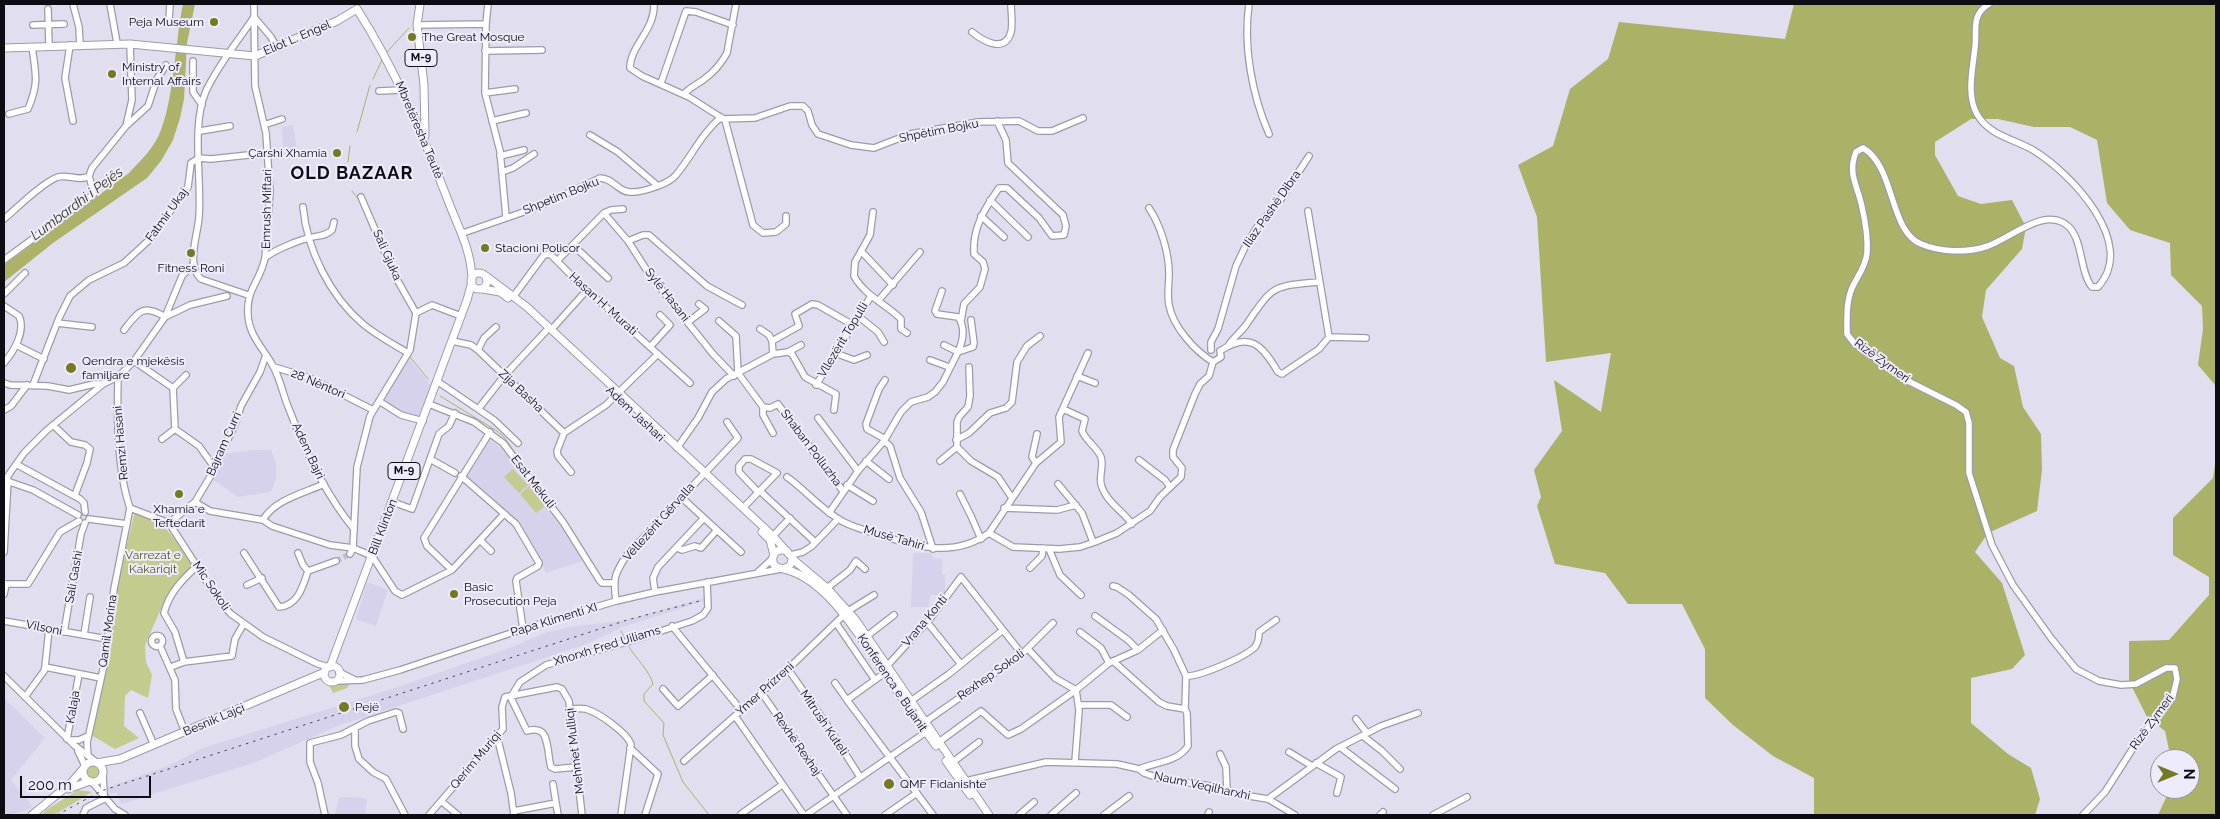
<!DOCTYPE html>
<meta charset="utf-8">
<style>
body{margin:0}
#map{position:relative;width:2220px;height:819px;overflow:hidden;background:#e1def0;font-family:Raleway,sans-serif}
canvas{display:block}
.frame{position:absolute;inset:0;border:5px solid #0d0c12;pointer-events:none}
.north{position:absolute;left:2150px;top:749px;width:50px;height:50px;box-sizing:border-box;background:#eeebfd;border:1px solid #94929f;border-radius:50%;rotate:90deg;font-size:14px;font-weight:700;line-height:20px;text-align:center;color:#0d0c12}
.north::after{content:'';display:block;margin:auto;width:18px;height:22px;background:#757921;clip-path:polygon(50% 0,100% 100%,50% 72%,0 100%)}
.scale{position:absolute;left:20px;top:776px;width:131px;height:22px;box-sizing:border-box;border:2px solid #0d0c12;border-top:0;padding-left:6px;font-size:15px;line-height:18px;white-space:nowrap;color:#0d0c12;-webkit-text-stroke:4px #eeebfd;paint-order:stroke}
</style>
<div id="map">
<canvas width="2220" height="819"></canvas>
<div class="frame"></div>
<div class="north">N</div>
<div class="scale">200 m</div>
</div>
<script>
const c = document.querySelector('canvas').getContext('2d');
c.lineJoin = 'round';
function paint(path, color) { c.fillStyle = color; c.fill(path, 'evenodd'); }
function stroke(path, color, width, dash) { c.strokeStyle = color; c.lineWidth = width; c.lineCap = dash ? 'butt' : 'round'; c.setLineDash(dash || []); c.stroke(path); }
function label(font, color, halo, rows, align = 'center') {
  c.font = font + ' Raleway,sans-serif'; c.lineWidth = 4; c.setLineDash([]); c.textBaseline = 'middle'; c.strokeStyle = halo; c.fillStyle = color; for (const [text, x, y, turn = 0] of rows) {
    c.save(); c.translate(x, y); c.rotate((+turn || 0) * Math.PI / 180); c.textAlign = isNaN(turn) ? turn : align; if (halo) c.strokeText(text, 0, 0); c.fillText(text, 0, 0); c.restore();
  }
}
paint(new Path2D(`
 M293 125 297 150H283L282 127Z
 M408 357 433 388 422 419 400 413 382 401Z
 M489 439 508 453 551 511 583 561 546 573 523 529 493 499 465 477Z
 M253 450H271L276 463V479L271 492 238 497 212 479 224 454Z
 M913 553H932V558L943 559 942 574H945V595H930L929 607H911Z
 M367 582 388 590 376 626 356 619Z
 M704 598V601L623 627 584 645 340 725 256 762 218 774 121 804 117 792 108 795 105 788 168 766 203 748 401 686 515 646 544 633 575 626 622 621Z
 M4 698 45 738 11 780 34 808 8 815H4Z
 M339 797 367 798 365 815H335Z`), '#d6d2eb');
paint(new Path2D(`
 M513 469 528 485 519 493 504 477Z
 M529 486 545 506 536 513 520 494Z
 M135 511C169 524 174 538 193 567L175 583 167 595 145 645 146 662 152 675 148 698 131 690 125 696 124 726 139 738 115 749 91 735 116 589Z
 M328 683H350L347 688 333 693Z
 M87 772a6 6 0 1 1 12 0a6 6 0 1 1-12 0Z
 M78 790 92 792 54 815H42L46 810Z`), '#c5ca8e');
paint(new Path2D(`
 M1794 4H2216V386L2198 365 2203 329 2202 306 2171 275 2170 243 2130 230 2107 203 2097 140 2070 127H2034L1998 119H1971L1935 142V155L1958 196 1981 204 2012 200 2026 227 2022 249 1986 290 1982 317 2000 358 2014 366 2023 407 2041 434 2042 470 2037 511 1988 533 1975 552 2002 583 2025 655 2012 669 1971 678V723L2008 754 2031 768 2040 799 2035 815H1814V778L1773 756 1733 725 1705 698V649L1682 604H1628L1605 573 1555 564 1537 506 1541 497 1534 470 1562 431 1554 380 1601 412 1611 353 1546 362 1537 217 1518 165 1553 146 1570 89 1608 59 1619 22 1785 39Z
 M2216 457V815H2158L2170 789H2190V759H2171L2165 731 2147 717 2129 681V641L2169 640 2209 595V577L2173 555V518L2213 478Z`), '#acb168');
paint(new Path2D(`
 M183 4H195L187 43 184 99 180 118 173 140 161 161 147 178 53 243 4 282V265L129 173C139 162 151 151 158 137 174 104 175 41 183 4Z`), '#adb169');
stroke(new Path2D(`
 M387 52 409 28
 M373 79 382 60
 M357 132 370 85
 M348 162 350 146
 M347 169V177
 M352 191 360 201
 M393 278 400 290
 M410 357 428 379
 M440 396 497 431 504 437 525 467
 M538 484 560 513
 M573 533 577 538
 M621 631 625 639
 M629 647C635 657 651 673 653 684L644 694V701L664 723 663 735 683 782 709 815`), '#adb169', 1);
stroke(new Path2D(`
 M336 561 350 554`), '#c1becf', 5.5, [5.5, 3]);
const minor = new Path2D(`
 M73 4 79 27 80 46
 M110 4 117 43
 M254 4 255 86 266 133 270 192 265 258C260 282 246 289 248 315 249 336 264 349 273 366 280 378 283 395 289 409 305 451 325 494 354 529
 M488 4 486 24 485 93 500 151 506 217
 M654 4C655 30 630 46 630 68L642 76 689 97 725 120 753 225 763 233 776 232 786 224V216
 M1249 4C1243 46 1252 95 1269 134
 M1989 4C1971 15 1977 29 1975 47 1973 68 1966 95 1977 114 1988 135 2014 139 2033 150 2071 173 2138 243 2098 287H2092C2080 273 2083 241 2069 227 2046 204 2009 240 1985 247 1965 253 1940 252 1921 244 1889 231 1895 166 1863 148L1856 152C1847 174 1858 186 1862 207 1865 220 1868 239 1867 253 1866 266 1857 277 1852 288 1846 302 1847 319 1847 334L1854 343 1908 381 1956 405 1966 412 1969 423V473L1992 545 2013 585 2051 638 2076 669 2099 681 2121 685 2136 684 2166 668H2175L2177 679 2173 696 2135 745 2105 792 2083 815
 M48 9 49 46
 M169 21 170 4
 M33 25 64 24
 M417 25 486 24
 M972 32C983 41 1005 54 1011 32 1013 24 1011 12 1011 4
 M70 45 65 78 73 121
 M485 51 542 50
 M193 61V92L202 105
 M661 83 686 11 696 12 733 25
 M379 91 402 90
 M485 93 515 89
 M684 94C689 88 696 85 703 80 713 73 721 64 727 53L736 4
 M9 114 28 109C39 83 36 75 32 47
 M722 119 755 118 790 106H803L808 111 812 125 818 134 851 145 874 148 910 134 978 122 1019 121 1038 131H1052L1083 118
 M492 121 526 113
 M264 125 282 119
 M126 126 148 106 157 79 166 65
 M200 131 230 126
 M590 135 618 152 658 186
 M500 156 524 150
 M199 158 211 159 267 153
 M502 172 513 168 534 154
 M361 197 395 276 416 313
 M990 200 1028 237
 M303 207C307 250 330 296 363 324 376 335 393 344 408 353
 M1149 208C1161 226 1169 253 1169 274 1169 284 1167 295 1169 305 1173 327 1195 351 1213 362
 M1308 211 1329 337 1366 338
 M873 212 870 235 855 262 854 276C865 296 886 304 901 319V329L907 333
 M604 213 628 241 646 269 672 303 713 354 734 376
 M981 216 1004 237
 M4 219C17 208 43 182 58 177 69 174 78 182 89 176
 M463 233 538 207 600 178C613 178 618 192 630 192 641 193 669 184 676 175 692 156 701 134 721 117
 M628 241 643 235H649L707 286 742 305
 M573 245 608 278
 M861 251 893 285
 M265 258C272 251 299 240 309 238 318 235 325 237 332 230L334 222
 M4 260 94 194 89 176 92 168 126 126 132 100 130 44
 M557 261 604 213 611 210 623 209
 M942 291 935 311 937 314 958 317C966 328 963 341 958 352L944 345
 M4 294 25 273
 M248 295 201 279C197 275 195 271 194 266 191 249 198 232 199 217 202 179 191 125 206 91 218 65 238 41 254 17L271 37 277 48
 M513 297 544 255 550 254 579 283 690 383
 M878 301 920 252
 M4 306 19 316C26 331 14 351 4 363
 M416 313 432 305 461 316
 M858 316 878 332 884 342
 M719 321 736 336 738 373 763 407 770 408 778 404 780 407 843 491
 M961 321 964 304 980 287 985 269 983 262 974 254C972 228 985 208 999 188H1007L1039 218 1052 236 1064 235 1066 226 1063 215 1008 163 1006 140 997 121
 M688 322 705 309 699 304
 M57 323 92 327
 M760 329 769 335 772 341
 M124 330C138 312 143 303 165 317L190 305 227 296
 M551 330 587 290
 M452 341 471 345 478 350 564 433
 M16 345 44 359
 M1228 346C1233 338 1240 333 1246 325 1273 286 1271 286 1319 282
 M650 347 670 325 660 315
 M478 350 484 338 496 327
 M1211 350V342L1218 329 1236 266 1245 247 1257 227 1281 199 1309 156
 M1220 351C1250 331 1262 345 1278 372L1282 374 1319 349 1329 337
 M788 352 801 345
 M835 353 854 360 867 355
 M773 354 772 341 799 326 795 314 812 304 818 305 853 325
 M930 360 949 367
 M134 361 173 388 186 375
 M1213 362 1221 357 1220 351
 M274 367 310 378 373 410
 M969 367 970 396 968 407 959 417 957 422V447L971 461 998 477 1012 498
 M1077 376 1095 383
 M885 380 879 389 866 424 867 429 885 439
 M437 381 494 420 518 443
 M4 383 10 385 48 386 69 390 94 384H103
 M33 385 59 318 70 296 89 280 124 263 149 240 188 187 191 163 199 158
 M816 385 871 296
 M173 388 175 429 199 446 214 467
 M618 393 658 354
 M379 401 401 415 423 421
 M429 404 474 422 503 443 563 522 600 581 602 583H613
 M763 407V415L773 433
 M479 408 504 376 546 331
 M1063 409 1085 419 1082 431C1086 441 1097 447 1101 457 1104 466 1099 475 1101 484 1105 501 1123 511 1132 524
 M4 410 11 406 27 385
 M818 418 858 471
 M53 425 71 442 85 445 90 449 87 463 75 495
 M162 439 175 429
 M956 440 969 433 990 413 1006 408 1012 402 1017 362 1027 346 1040 336
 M884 441 890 446 900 478 921 512 933 549
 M677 448 698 418 712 392 726 379 773 354 788 352 792 354 805 377 836 394 834 410
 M430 459 455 473
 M1139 460 1165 480 1170 487
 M866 461 889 479
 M940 461 957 447
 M1036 463 1032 457 1037 434
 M16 464 80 499 84 503 85 512
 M571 472 558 456 557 451 564 433 606 405 615 396
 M461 476 516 524 539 563 538 566 517 578 516 581 523 629
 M787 477C804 489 818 506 837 518 849 527 866 530 880 535 917 547 954 558 989 533L1036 463 1061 442 1059 417 1088 353
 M4 480 33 490 78 515
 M5 480 24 453 47 430 103 384 118 377 134 361 165 317 182 276 194 264
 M1058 484 1082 513 1093 542
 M847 485 873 501
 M760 491 815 542
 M960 494 971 516 981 539
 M681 497 741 552
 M195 502 210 511 263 520 272 526 330 545 353 548 372 556 395 591 402 595 452 570 504 514
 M393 502 412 509 439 434 449 426 455 413
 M130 508 169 523
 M743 508 777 473 751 459H745L739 466V472L758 492
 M1004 508 1057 510 1076 505
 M829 513 858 471 884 441 901 412 911 402 928 397 935 392 943 382 958 352 973 347 974 343 971 320
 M89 519 127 524
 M263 520C274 500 304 493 324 484
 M169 523 220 602 231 614 263 637 318 664 329 667
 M169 523 195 502 210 477 236 422 241 406 260 372 266 355
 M989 533 1013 547 1059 549 1080 547 1095 542 1117 533 1150 511 1160 497 1181 477 1182 468 1173 457V450L1195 394 1200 384 1209 376 1213 362
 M773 536 790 518
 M480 540 491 551
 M677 548 682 550 695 546 701 548 717 530
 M1049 549 1060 575 1081 595
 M4 552 8 480
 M244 553 279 607C298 606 303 586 308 571
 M298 553 303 565 308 571
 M350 554 353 548 357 467 370 416 410 350 416 313
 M791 555 803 552 812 546 838 519
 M1030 568 1042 556 1043 548
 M452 570 427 546 424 538 490 432
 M308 571 336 561
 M758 572 773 558
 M4 584H28L60 532 79 521
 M247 585 262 578
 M1113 586 1117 587 1129 595 1156 619 1174 650 1186 676C1199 677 1245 657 1255 647 1258 643 1259 637 1259 632L1276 620
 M827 588 850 570 856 561 865 569
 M655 592 653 578 658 567 703 519
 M4 594 6 585
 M616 601C613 579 614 575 626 556L738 438 727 422
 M1095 616 1128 640 1138 650
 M4 621 107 639
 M927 622 960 663
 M836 623 875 680
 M672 626 741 710
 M49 629 45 667 101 678
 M64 632 81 534 85 523
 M1080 632 1101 648 1109 663
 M84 635 90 597
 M151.5 641a5.5 5.5 0 1 1 11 0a5.5 5.5 0 1 1-11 0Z
 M867 636 894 615
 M160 646 175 680 176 709 185 732
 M1028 649 1055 678 1076 690 1079 710 1075 762
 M1113 661 1159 702 1167 706 1185 709
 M184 662 175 632 164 613C169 593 182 580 197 566
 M887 666 929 620 961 577 1022 654
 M171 667 184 662 232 656 235 639 243 625
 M788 669 827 725 860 777
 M339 672 355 680
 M886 672 847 700 933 815
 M4 676 74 745 96 762
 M335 681 363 680 400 670 523 629 616 601 655 592 781 569
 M835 683 847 700
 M663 689 678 706 713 675
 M761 692 847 815
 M512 695 520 682 546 665 630 641 692 621 703 615 708 608 707 582
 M510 696 527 731C530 730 536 729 540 731 549 735 548 759 551 767L555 769 576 767
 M25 697 44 671 45 667
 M908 703 949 674 1003 630
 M1079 705H1111L1127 717
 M569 709C575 709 581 708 586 709 599 713 626 732 631 744L621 815
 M140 713 154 745
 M735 716 804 815
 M1356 719 1367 733
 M925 722 1022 654 1053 623
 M355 729V746L359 759 373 772 386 779 405 815
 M497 736 511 793 514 815
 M1363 736 1382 751 1400 769
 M67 739 79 674
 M69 740H79L88 736
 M939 742 981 711 1008 735 1021 729 1076 690 1109 663 1138 650 1163 630
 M1340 747 1395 789
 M630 748 658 774 645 815
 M78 751 85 766
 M1289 752 1312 766
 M1220 754 1226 767 1227 791
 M88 756 87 743 104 665 114 589 130 508C117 470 117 417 118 377
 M684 761 790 667 848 611 874 595
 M953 762 979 742
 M1316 763 1341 777 1337 793
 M1139 769C1155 762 1178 762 1188 746L1187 713 1185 709 1186 676
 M103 775 104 794
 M92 782 115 809 125 815
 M962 783 966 781 1046 762 1117 764 1139 769 1144 773 1158 778 1210 786 1230 793 1268 799 1295 815
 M1268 799 1336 749 1381 726 1418 713
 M441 801 458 815
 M556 803 558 815
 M514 811 556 803 553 784
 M741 814 782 785
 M83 815 86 808 106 798
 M325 815 318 783 310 762V743L341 735 368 721 396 712 399 713 403 729
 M429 815 503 729 502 707 505 697 557 687 562 689 569 701 582 815
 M806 815 926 732
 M885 815 917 793
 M1019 815 1034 802
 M1051 815 1076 793
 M1104 815 1129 796
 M1208 815 1209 812
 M1380 815 1383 812
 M1433 815 1467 797`);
const major = new Path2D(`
 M420 4 417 25 424 85 425 136
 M4 48 130 44 255 56 337 21 357 9C396 70 423 136 449 203 459 229 471 250 472 279
 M471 281a8 8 0 1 1 16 0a8 8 0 1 1-16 0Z
 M486 276 527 307 773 536 796 562 827 588 855 619 989 815
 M483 289 500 292 508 298
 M762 532 770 540 774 555
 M787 551C777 547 770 555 774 565 782 572 792 568 792 558
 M784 569C828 579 861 639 885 674 902 698 919 722 936 746
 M324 674a8 8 0 1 1 16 0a8 8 0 1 1-16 0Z
 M330 667 467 300 472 282
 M946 761 970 795
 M83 772a10 10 0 1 1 20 0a10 10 0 1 1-20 0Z
 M97 763 120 759 325 672
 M68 789 90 781
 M32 815 71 783 83 769`);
stroke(minor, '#9d9bab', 8);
stroke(major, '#9d9bab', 9);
stroke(minor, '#fff', 5.5);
stroke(major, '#fff', 7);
stroke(new Path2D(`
 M57 815 101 791 627 620 703 600`), '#45444d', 1, [2.5, 5]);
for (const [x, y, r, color] of [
 [214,22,5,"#757921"],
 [412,37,5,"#757921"],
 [112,74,5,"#757921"],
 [337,153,5,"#757921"],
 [485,248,5,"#757921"],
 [191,253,5,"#757921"],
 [71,368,6,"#757921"],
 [179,494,5,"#757921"],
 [454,594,5,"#757921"],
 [344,707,6,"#757921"],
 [889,784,6,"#757921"]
]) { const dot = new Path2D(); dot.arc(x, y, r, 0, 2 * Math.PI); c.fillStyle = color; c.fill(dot); stroke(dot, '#eeebfd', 2); }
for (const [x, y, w] of [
 [421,58,32],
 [404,471,32]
]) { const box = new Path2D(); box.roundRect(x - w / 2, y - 8.5, w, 17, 4); c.fillStyle = '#eeebfd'; c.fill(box); stroke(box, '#0d0c12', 1); }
label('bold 11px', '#0d0c12', null, [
 ["M-9",421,58],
 ["M-9",404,471]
]);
label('12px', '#0d0c12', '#eeebfd', [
 ["Peja Museum",204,22,"right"],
 ["The Great Mosque",422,37],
 ["Ministry of",122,67],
 ["Internal Affairs",122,81],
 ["Çarshi Xhamia",327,153,"right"],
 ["Stacioni Policor",495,248],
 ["Fitness Roni",191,268,"center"],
 ["Qendra e mjekësis",82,361],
 ["familjare",82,375],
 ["Xhamia e",179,509,"center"],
 ["Teftedarit",179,523,"center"],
 ["Basic",464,587],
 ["Prosecution Peja",464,601],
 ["Pejë",355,707],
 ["QMF Fidanishte",900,784]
], 'left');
label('12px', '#0d0c12', '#eeebfd', [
 ["Eliot L. Engel",297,38,-23],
 ["Mbretëresha Teutë",419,130,67],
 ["Shpëtim Bojku",939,131,-11],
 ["Shpetim Bojku",561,196,-22],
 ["Emrush Miftari",267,209,-89],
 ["Iliaz Pashë Dibra",1272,209,-55],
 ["Fatmir Ukaj",167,215,-54],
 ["Sali Gjuka",387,255,66],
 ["Sylë Hasani",667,295,52],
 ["Hasan H. Murati",603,304,42],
 ["Vllezërit Topulli",843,340,-59],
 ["Rizë Zymeri",1882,361,36],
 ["28 Nëntori",318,384,23],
 ["Zija Basha",521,391,43],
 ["Adem Jashari",635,414,43],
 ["Remzi Hasani",121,443,-95],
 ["Bajram Curri",224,444,-66],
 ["Shaban Polluzha",811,448,53],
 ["Adem Bajri",308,451,65],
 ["Esat Mekuli",533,482,52],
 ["Vëllezërit Gërvalla",659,522,-48],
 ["Bill Klinton",383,527,-69],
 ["Musë Tahiri",894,538,16],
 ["Sali Gashi",74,577,-80],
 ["Mic Sokoli",211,586,56],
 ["Papa Klimenti XI",554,620,-17],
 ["Vrana Konti",925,621,-50],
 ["Vilsoni",44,628,11],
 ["Qamil Morina",108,631,-82],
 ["Xhorxh Fred Uiliams",607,646,-17],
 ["Rexhep Sokoli",991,675,-35],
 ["Konferenca e Bujanit",892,683,56],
 ["Ymer Prizreni",765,689,-42],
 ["Kalaja",73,707,-80],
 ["Besnik Lajçi",214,720,-23],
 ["Rizë Zymeri",2152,722,-54],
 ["Mitrush Kuteli",824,723,56],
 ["Rexhë Rexhaj",797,744,55],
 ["Mehmet Mulliqi",575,751,-97],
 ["Qerim Muriqi",476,760,-50],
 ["Naum Veqilharxhi",1202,786,12]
]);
label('12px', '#555721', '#eeebfd', [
 ["Varrezat e",153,555],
 ["Kakariqit",153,569]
]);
label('italic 14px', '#313312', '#eeebfd', [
 ["Lumbardhi i Pejës",77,204,-37]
]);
c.letterSpacing = '1px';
label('bold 18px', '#0d0c12', '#eeebfd', [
 ["OLD BAZAAR",352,174]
]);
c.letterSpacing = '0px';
</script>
